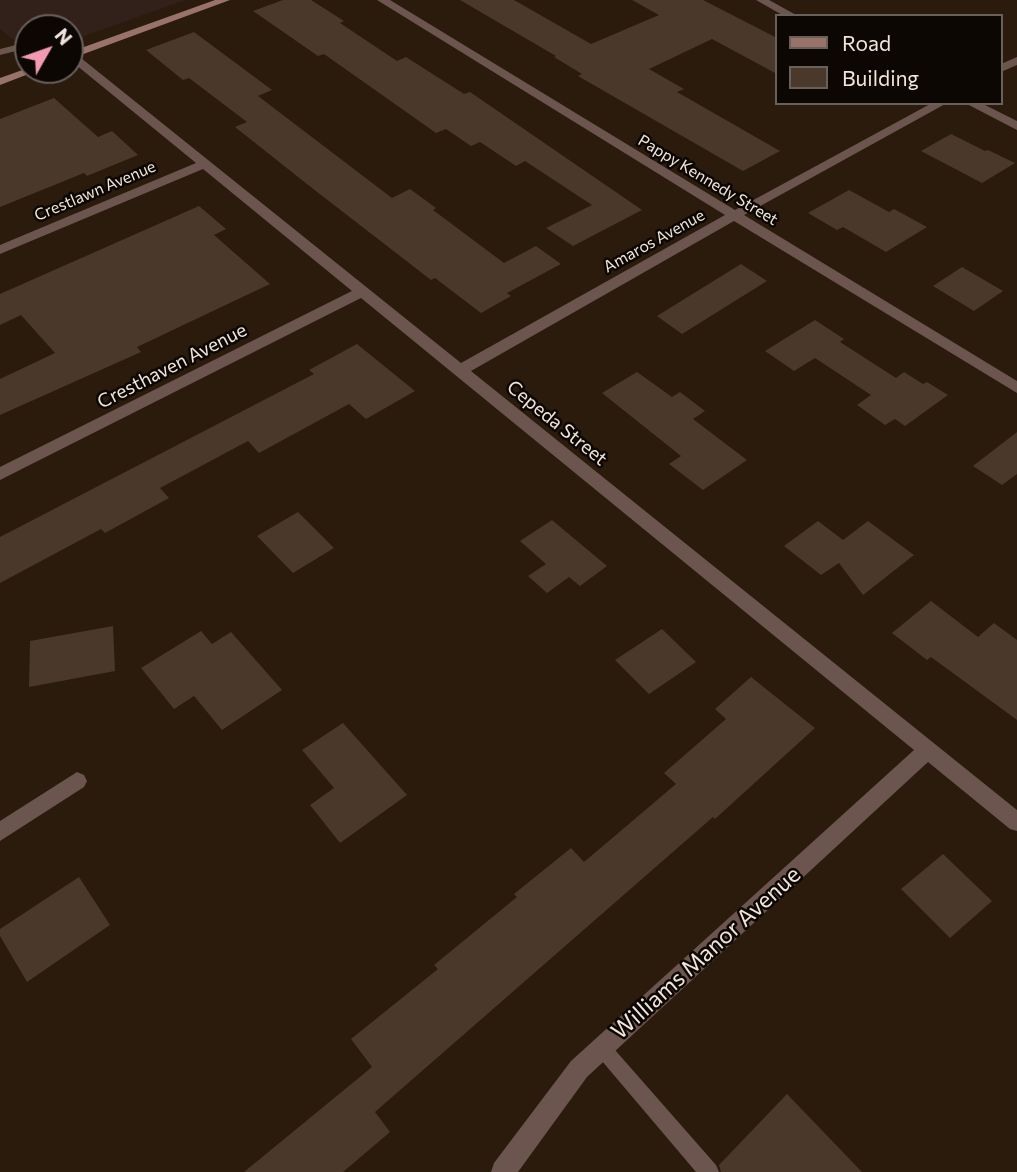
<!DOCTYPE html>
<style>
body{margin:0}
#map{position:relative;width:1017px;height:1172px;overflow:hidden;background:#2a1b0c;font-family:Commissioner,sans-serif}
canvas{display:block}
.legend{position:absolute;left:775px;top:14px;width:228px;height:91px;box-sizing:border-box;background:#0d0703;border:2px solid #68605a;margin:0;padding:9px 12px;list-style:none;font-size:21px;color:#f0e5dc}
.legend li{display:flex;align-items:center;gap:14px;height:35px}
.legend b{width:35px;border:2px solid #68605a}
.north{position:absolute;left:14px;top:14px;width:70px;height:70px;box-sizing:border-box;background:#0d0703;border:2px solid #68605a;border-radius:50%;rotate:50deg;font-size:19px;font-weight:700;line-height:28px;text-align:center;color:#f0e5dc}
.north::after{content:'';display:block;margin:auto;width:24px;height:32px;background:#f19ab2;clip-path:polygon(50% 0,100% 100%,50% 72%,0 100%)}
</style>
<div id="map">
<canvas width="1017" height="1172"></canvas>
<ul class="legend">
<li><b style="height:9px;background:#99726a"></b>Road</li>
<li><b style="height:19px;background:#4a392a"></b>Building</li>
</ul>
<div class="north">N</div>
</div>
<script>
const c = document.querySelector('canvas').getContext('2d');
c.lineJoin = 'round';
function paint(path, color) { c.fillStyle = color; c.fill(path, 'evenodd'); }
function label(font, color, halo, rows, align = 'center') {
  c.font = font + ' Commissioner,sans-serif'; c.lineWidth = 5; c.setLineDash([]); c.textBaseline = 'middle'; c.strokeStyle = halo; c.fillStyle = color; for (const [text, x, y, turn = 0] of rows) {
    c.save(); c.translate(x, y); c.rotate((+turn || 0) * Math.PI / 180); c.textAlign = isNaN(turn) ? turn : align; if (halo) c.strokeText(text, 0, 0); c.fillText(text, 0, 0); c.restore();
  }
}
paint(new Path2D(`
 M0 0H185L70 41V28H28V52L0 29Z`), '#32211a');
paint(new Path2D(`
 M283 0H311L344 21 340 23 397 61 406 57 464 94 470 92 642 210 573 246 546 228 592 205 525 161 516 166 480 142 471 146 446 129 436 133 324 54 318 56 253 11Z
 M460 0H514L591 44 659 15 632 0H703L777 38V74L712 39 649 69 684 89 677 92 780 151 743 171 578 76 582 74 554 57 556 56Z
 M194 32 272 90 258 96 392 198 410 189 436 208 433 210 504 263 536 246 561 264 507 293 511 296 481 313 435 278 431 280 312 188 235 127 247 122 189 78 183 80 146 50Z
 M54 98 98 137 112 131 138 155 87 176 84 173 0 207V119Z
 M951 134 985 151 988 150 1015 163 982 183 921 151Z
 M849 190 889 212 894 209 927 227 886 252 843 227 837 230 808 213Z
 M199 206 226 229 214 235 270 284 137 347 141 352 0 415V379L55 353 21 315 0 325V294Z
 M741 264 767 281 682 334 657 316Z
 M962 267 1003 291 974 311 933 286Z
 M815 320 844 339 840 342 896 378 904 372 923 384 927 382 948 395 905 426 895 419 885 425 857 405 871 395 815 358 794 371 765 351Z
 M357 344 415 391 366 419 349 404 259 453 248 441 160 488 169 498 105 533 101 529 0 583V537L314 374 309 370Z
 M637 372 672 397 680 392 705 411 693 419 747 460 703 490 669 464 681 456 602 393Z
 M1017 432V474L1002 485 973 466Z
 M298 512 334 548 293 573 257 536Z
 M552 520 607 566 580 586 569 577 547 593 528 576 546 564 520 541Z
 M818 521 843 540 868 521 914 555 863 595 839 563 821 575 784 546Z
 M931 601 978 637 994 623 1017 640V720L931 657 927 660 892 633Z
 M113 626 115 671 29 687 30 641Z
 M662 629 696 662 649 694 615 660Z
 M201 631 212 644 231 632 282 690 222 730 194 696 174 709 141 668Z
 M751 677 815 728 715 819 713 817 375 1112 390 1132 343 1172H244L372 1067 351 1039 438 969 434 965 517 897 514 894 571 848 584 862 676 784 664 773 726 719 715 709Z
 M343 723 407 795 340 843 310 805 334 788 302 750Z
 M943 854 992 901 950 938 901 889Z
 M79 877 110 925 27 982 0 936V929Z
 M787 1094 862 1172H721L719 1165Z`), '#4a392a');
paint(new Path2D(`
 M28 42V48L0 55V49Z
 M602 1039 608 1042 716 1165 719 1172H696L596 1054 593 1048 596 1042Z`), '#6c544f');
paint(new Path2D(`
 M377 0H390L735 210 932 103H947L744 215 1017 381V393L734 221 471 371 1017 810V831L1010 829 928 762 587 1077 518 1172H491L494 1163 571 1061 914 750 361 298 0 480V467L352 291 203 169 0 254V245L196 163 70 60V53L76 54 461 363 725 215Z
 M756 0H769L798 16H784Z
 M1017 57V65L1001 72V64Z
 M965 103H981L1017 121V130Z
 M77 772 84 775 87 781 84 787 0 841V821Z`), '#6c544f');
paint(new Path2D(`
 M215 0H230L70 59V52Z
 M28 68 39 70 0 85V78Z`), '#99726a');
label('16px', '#f0e5dc', '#0d0703', [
 ["Pappy Kennedy Street",708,180,31],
 ["Crestlawn Avenue",95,191,-23],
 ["Amaros Avenue",654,241,-29]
]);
label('19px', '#f0e5dc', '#0d0703', [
 ["Cresthaven Avenue",172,366,-27],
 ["Cepeda Street",557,423,39]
]);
label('23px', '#f0e5dc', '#0d0703', [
 ["Williams Manor Avenue",706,953,-42]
]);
</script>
